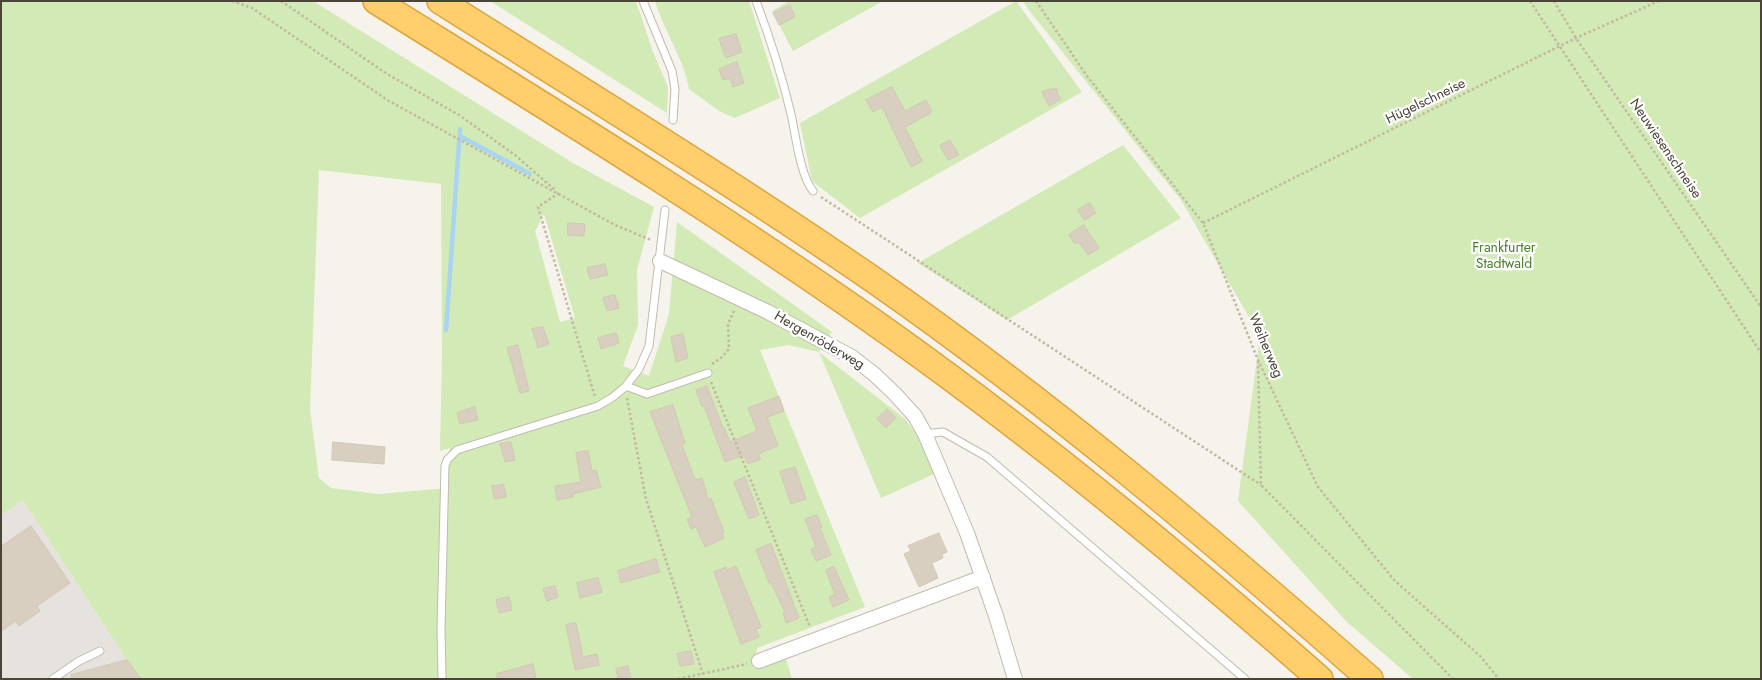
<!DOCTYPE html>
<meta charset="utf-8">
<style>
body{margin:0}
#map{position:relative;width:1762px;height:680px;overflow:hidden;background:#f6f3ec;font-family:Jost,sans-serif}
canvas{display:block}
.frame{position:absolute;inset:0;border:2px solid #4b4439;pointer-events:none}
</style>
<div id="map">
<canvas width="1762" height="680"></canvas>
<div class="frame"></div>
</div>
<script>
const c = document.querySelector('canvas').getContext('2d');
c.lineJoin = 'round';
function paint(path, color) { c.fillStyle = color; c.fill(path, 'evenodd'); }
function stroke(path, color, width, dash) { c.strokeStyle = color; c.lineWidth = width; c.lineCap = dash ? 'butt' : 'round'; c.setLineDash(dash || []); c.stroke(path); }
function label(font, color, halo, rows, align = 'center') {
  c.font = font + ' Jost,sans-serif'; c.lineWidth = 4.5; c.setLineDash([]); c.textBaseline = 'middle'; c.strokeStyle = halo; c.fillStyle = color; for (const [text, x, y, turn = 0] of rows) {
    c.save(); c.translate(x, y); c.rotate((+turn || 0) * Math.PI / 180); c.textAlign = isNaN(turn) ? turn : align; if (halo) c.strokeText(text, 0, 0); c.fillText(text, 0, 0); c.restore();
  }
}
paint(new Path2D(`
 M23 500 139 679H1V515Z`), '#e6e2dd');
paint(new Path2D(`
 M1 1H313L573 163 654 207 637 270 638 325 623 366 649 376 669 314 677 222 832 332 819 352 905 419 925 446 936 473 881 498 819 352 788 345 760 350 865 607 757 648 756 656 755 658 758 668 786 659 792 679H139L23 500 1 515ZM319 170 441 184 442 355 440 451 450 448 448 488 378 494 331 488 319 478 310 409ZM544 214 575 318 560 322 535 231Z
 M490 1H636L653 52 668 87 667 113Z
 M655 1H749L780 98 735 118 719 111 689 89C684 59 664 31 655 1Z
 M789 1H883L793 51 772 11Z
 M1016 1 1082 92 860 218 812 181 800 123Z
 M1023 1H1761V679H1413L1347 622 1238 501 1260 336 1181 200 1028 9Z
 M1123 145 1181 218 1007 320 918 263Z`), '#d2eab5');
stroke(new Path2D(`
 M460 136 530 174
 M446 330 460 129`), '#a9d4f2', 4.5);
const building = new Path2D(`
 M790 5 795 17 779 25 773 13Z
 M736 34 742 52 726 58 719 39Z
 M737 62 744 83 733 87 730 78 723 80 719 69Z
 M892 87 905 111 926 100 931 109V113L905 127 922 161 911 167 882 107 873 112 866 100Z
 M1051 89H1057V93L1061 99 1049 106 1042 92Z
 M950 140 959 155 948 160 940 146Z
 M1090 203 1096 213 1084 220 1078 210Z
 M568 223 585 224 584 236 568 235Z
 M1084 225 1099 248 1088 255 1079 242 1075 244 1069 235Z
 M605 264 608 275 590 279 587 268Z
 M615 295 619 308 607 311 603 298Z
 M543 327 549 344 538 348 532 329Z
 M616 333 619 343 601 349 598 338Z
 M683 334 688 358 676 362 671 337Z
 M518 345 529 391 520 393 507 348Z
 M707 386 723 428H724L730 442 757 431 748 408 779 396 784 411 767 417 778 446 758 454 761 459 748 464 744 455 725 462 704 406 702 407 696 390Z
 M673 405 685 443 682 445 695 480 702 478 708 499 711 498 724 532 722 533 724 538 705 547 696 527 691 529 687 519 692 517 650 412Z
 M475 407 478 420 460 424 457 413Z
 M887 409 896 418 886 428 877 419Z
 M333 442 385 447 384 464 332 460Z
 M511 442 515 460 505 462 500 444Z
 M588 451 592 471 596 470 601 487 573 494V497L557 500 555 486 581 482 576 453Z
 M795 467 806 499 791 504 780 472Z
 M745 477 759 515 749 519 734 482Z
 M504 485 506 497 494 499 492 486Z
 M817 515 822 527 820 528 831 555 816 561 811 549 816 547 805 519Z
 M31 526 70 583 37 606 40 611 19 626 16 621 1 631V547Z
 M939 533 947 552 942 554 943 558 932 563 938 578 919 587 904 554 911 551 908 546Z
 M771 544 799 618 786 623 783 613 785 612 771 583H769L756 550Z
 M656 559 660 572 621 583 618 571Z
 M736 566 761 627 756 629 759 637 741 644 714 572 726 567 727 570Z
 M834 567 849 600 833 607 829 597 835 595 826 570Z
 M598 578 602 592 580 598 577 583Z
 M555 586 558 597 547 601 543 589Z
 M509 597 512 610 499 613 496 600Z
 M576 623 583 657 597 654 599 665 575 670 566 625Z
 M691 651 694 664 680 666 677 654Z
 M127 660 141 679H71V675Z
 M533 664 536 679H497V674Z
 M628 666 631 679H618L616 669Z`);
paint(building, '#d8cfc1');
stroke(building, '#d3c7b4', 1);
const lane = new Path2D(`
 M643 1 672 71 675 89 673 120
 M756 1C770 38 782 76 791 114 796 136 800 175 813 191
 M626 386 647 394 708 373
 M925 434 943 432 987 457 1245 679
 M53 679 79 661 100 651
 M442 679 441 628 445 466 447 460 457 450 598 406 613 397 625 387 639 369 649 346 665 210`);
const street = new Path2D(`
 M660 261 768 312 852 357 874 374 895 394 915 416 925 434 967 533 996 616 1015 679
 M759 661 983 577`);
const highway = new Path2D(`
 M376 1C541 104 708 206 868 318 1026 429 1175 551 1320 679
 M440 1C587 94 735 184 878 283 1051 404 1212 540 1370 679`);
stroke(lane, '#c2bbae', 9);
stroke(street, '#c2bbae', 16);
stroke(highway, '#e0a43c', 28);
stroke(new Path2D(`
 M232 1 252 8 389 101 615 225 651 240
 M281 1 387 74 459 115 515 155 555 190
 M1036 1 1087 76 1203 223 1258 360 1318 487 1395 581 1480 656 1499 679
 M1530 1 1761 353
 M1554 1 1576 38 1761 307
 M559 193 538 207 595 397
 M821 197 1261 485
 M1203 223 1576 38 1659 1
 M1258 361 1261 485 1453 679
 M712 364 721 358 729 349 728 324 735 309
 M711 382 810 627
 M627 398 646 499 703 674
 M678 679 747 664`), '#c4b79f', 2.5, [2.5, 2.5]);
stroke(lane, '#fff', 7);
stroke(street, '#fff', 14);
stroke(highway, '#ffcf6e', 25);
label('14px', '#4b4439', '#fff', [
 ["Hügelschneise",1426,102,-26],
 ["Neuwiesenschneise",1665,149,56],
 ["Hergenröderweg",819,341,30],
 ["Weiherweg",1265,346,67]
]);
label('14px', '#4a7f2a', '#fff', [
 ["Frankfurter",1504,249],
 ["Stadtwald",1504,265]
]);
</script>
